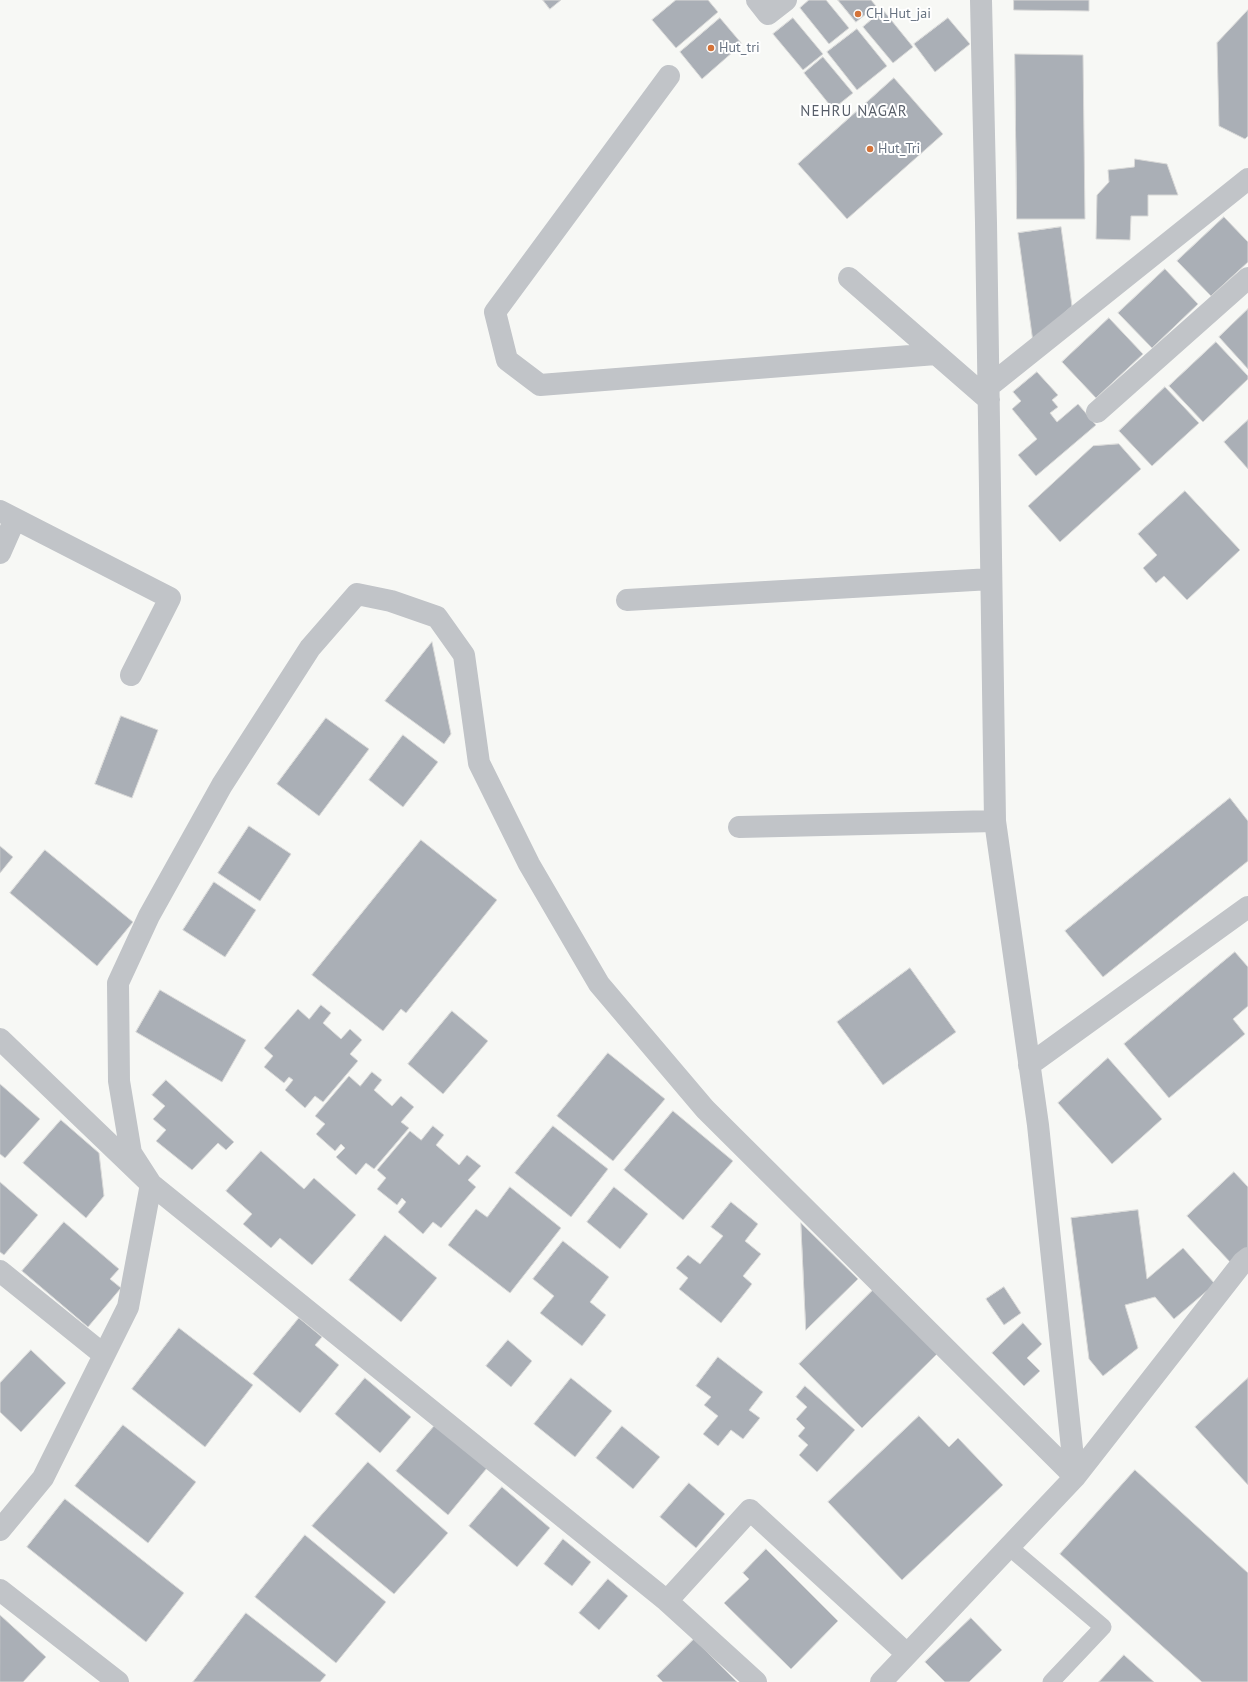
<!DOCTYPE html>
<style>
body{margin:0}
canvas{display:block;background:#f7f8f5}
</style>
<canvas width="1248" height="1682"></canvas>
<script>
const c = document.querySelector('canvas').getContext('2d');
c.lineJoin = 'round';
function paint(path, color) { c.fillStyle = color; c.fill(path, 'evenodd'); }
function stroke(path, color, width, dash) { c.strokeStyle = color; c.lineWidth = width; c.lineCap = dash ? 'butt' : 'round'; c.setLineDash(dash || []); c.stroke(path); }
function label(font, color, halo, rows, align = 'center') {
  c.font = font + ' "PT Sans",sans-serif'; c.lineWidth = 4; c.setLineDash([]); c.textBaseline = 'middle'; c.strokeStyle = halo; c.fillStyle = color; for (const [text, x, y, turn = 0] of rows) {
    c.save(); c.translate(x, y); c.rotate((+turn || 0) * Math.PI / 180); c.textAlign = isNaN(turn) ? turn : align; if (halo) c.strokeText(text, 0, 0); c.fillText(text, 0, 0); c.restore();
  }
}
const building = new Path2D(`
 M543 0H561L550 9Z
 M676 0H708L718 12 676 48 652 20Z
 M809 0H826L849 28 829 44 800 8Z
 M838 0H871L876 6 856 22Z
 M1014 0H1089V11L1014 10Z
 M883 10 913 47 893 63 863 27Z
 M1248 10V136L1245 139 1219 126 1217 43Z
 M720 18 742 44 702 79 680 52Z
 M793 18 823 54 803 70 773 34Z
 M948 18 970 44 935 72 914 44Z
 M857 29 887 66 857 90 827 52Z
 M1015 54 1083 55 1085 219H1017Z
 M823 57 853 93 833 109 804 73Z
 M894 78 943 134 847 219 798 164Z
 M1135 159 1167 164 1178 195H1148V216H1131L1130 240 1096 239 1097 195 1109 182 1108 170 1134 167Z
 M1224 217 1248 242V262L1211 296 1177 261Z
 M1061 227 1072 306 1033 342 1018 233Z
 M1165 269 1198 304 1152 348 1118 313Z
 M1248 309V369L1219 337Z
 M1109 318 1143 354 1096 398 1062 362Z
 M1216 342 1248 376V379L1203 422 1169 386Z
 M1037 372 1058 395 1052 400 1058 407 1050 413 1057 422 1078 404 1096 425 1036 476 1018 455 1037 439 1012 409 1021 401 1013 392Z
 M1165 387 1199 423 1152 466 1119 431Z
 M1248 420V469L1224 442Z
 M1119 444 1141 469 1060 542 1028 506 1093 446Z
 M1185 491 1240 550 1187 600 1164 576 1156 583 1143 568 1157 555 1138 534Z
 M432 642 451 734 444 744 385 701Z
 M121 716 158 730 132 798 95 784Z
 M326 718 369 749 319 816 277 784Z
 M403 735 438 762 403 807 369 780Z
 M1230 798 1248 821V861L1103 977 1065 931Z
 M249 826 291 854 260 901 218 873Z
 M421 840 497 900 406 1013 401 1009 383 1031 312 975Z
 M0 846 13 857 0 873Z
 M45 850 133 922 97 966 10 893Z
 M214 882 256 910 225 957 183 930Z
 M1235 952 1248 967V1006L1233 1019 1245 1034 1169 1098 1124 1044Z
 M910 968 956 1032 883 1085 837 1022Z
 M160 990 246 1040 222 1082 136 1032Z
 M321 1005 331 1013 323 1023 341 1039 350 1029 362 1040 350 1054 358 1061 323 1102 315 1096 305 1108 285 1090 293 1080 289 1077 284 1083 264 1067 273 1056 264 1048 298 1009 309 1019Z
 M452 1011 488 1041 443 1094 408 1064Z
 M608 1053 665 1099 613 1161 557 1116Z
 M1108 1058 1162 1119 1112 1164 1058 1103Z
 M372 1072 382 1080 374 1090 392 1106 401 1096 414 1107 401 1122 409 1128 374 1169 366 1163 356 1175 336 1157 345 1148 341 1144 335 1151 316 1134 325 1124 315 1116 349 1076 360 1086Z
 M166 1080 234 1142 226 1150 218 1143 192 1170 156 1141 166 1130 153 1119 165 1106 152 1095Z
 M0 1084 40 1119 5 1158 0 1154Z
 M673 1111 733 1161 683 1220 624 1170Z
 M61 1120 99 1153 104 1196 86 1218 23 1163Z
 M433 1126 444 1135 436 1145 459 1165 467 1155 481 1166 468 1180 476 1187 441 1228 433 1222 423 1234 398 1212 406 1202 402 1198 397 1205 377 1189 386 1178 377 1170 410 1131 421 1140Z
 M553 1126 608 1169 571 1217 515 1173Z
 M261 1151 304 1189 314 1178 356 1215 312 1265 280 1238 271 1248 243 1224 252 1214 226 1191Z
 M1234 1172 1248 1187V1247L1231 1263 1187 1216Z
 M0 1182 38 1215 4 1255 0 1252Z
 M510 1187 561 1228 510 1293 448 1245 476 1209 487 1217Z
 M614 1187 648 1214 620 1249 587 1222Z
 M731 1202 758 1224 745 1241 761 1254 743 1276 752 1284 721 1323 679 1289 688 1278 676 1268 688 1255 700 1264 723 1236 711 1227Z
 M1138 1210 1147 1279 1183 1248 1215 1284 1174 1319 1155 1297 1125 1305 1138 1348 1103 1376 1089 1359 1071 1218Z
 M64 1222 119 1269 110 1279 121 1288 88 1327 22 1271Z
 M801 1223 858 1279 806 1330Z
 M385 1235 437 1278 401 1322 349 1280Z
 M563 1241 609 1277 590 1302 606 1315 582 1346 540 1313 554 1296 533 1279Z
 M1004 1287 1021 1313 1004 1325 986 1299Z
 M873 1290 937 1354 862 1428 799 1364Z
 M299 1318 322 1337 315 1345 339 1365 300 1413 253 1374Z
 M1023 1323 1042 1344 1027 1358 1040 1371 1024 1386 992 1353Z
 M179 1328 253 1385 205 1447 132 1389Z
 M508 1340 532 1361 511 1387 486 1366Z
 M31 1350 66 1383 21 1432 0 1412V1383Z
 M718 1357 763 1392 749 1410 760 1418 743 1439 731 1430 718 1446 703 1434 718 1416 704 1405 711 1397 696 1386Z
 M365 1378 411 1417 380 1453 335 1414Z
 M571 1378 612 1411 575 1457 534 1424Z
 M1248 1378V1485L1195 1427Z
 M805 1386 855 1430 817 1472 799 1455 808 1445 798 1436 805 1428 796 1419 807 1407 796 1397Z
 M919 1416 949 1447 958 1438 1003 1485 902 1580 828 1502Z
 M436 1424 487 1468 448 1515 396 1471Z
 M123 1425 196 1482 148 1543 75 1486Z
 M622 1426 660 1457 633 1489 596 1458Z
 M368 1462 448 1533 394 1594 312 1526Z
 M1135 1470 1248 1573V1682H1202L1060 1554Z
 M689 1483 725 1514 696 1548 660 1517Z
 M502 1487 550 1528 517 1567 469 1526Z
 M65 1499 184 1593 146 1642 27 1547Z
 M305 1535 386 1602 336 1663 255 1597Z
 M563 1539 591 1562 572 1586 544 1564Z
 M766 1549 838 1621 791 1669 724 1603 749 1579 743 1573Z
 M608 1579 628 1596 599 1630 579 1613Z
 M246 1613 326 1675 320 1682H193Z
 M0 1615 46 1657 23 1682H0Z
 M971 1618 1002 1650 969 1682H945L925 1662Z
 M694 1639 737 1682H663L657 1676Z
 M1124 1655 1154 1682H1099Z`);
paint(building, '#aaafb6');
stroke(building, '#d9d9d8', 1);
stroke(new Path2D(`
 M1009 1547 1103 1627 1051 1682`), '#c1c4c8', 17);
stroke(new Path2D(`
 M757 0 768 14 786 0
 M981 0 986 223 995 821 1038 1125 1075 1477
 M669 76 495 312 507 360 540 385 936 354
 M849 278 989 400
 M988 387 1248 179
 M1097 412 1248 278
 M0 511 170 598 131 675
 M0 553 15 519
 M627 600 991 579
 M739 827 995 821
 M0 1039 151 1184 667 1601 750 1510 907 1654
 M1029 1065 1248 907
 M0 1271 104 1355
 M0 1530 43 1478 128 1307 151 1184 131 1153 119 1081 118 983 149 916 222 785 310 648 357 594 391 601 437 617 464 655 479 763 529 864 599 984 705 1109 1075 1477
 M0 1590 118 1682
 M667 1601 756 1682
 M881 1682 1075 1477 1243 1262 1248 1258`), '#c1c4c8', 22);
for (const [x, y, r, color] of [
 [858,14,4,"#d47339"],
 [711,48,4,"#d47339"],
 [870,149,4,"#d47339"]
]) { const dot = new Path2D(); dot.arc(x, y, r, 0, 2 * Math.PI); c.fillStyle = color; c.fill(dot); stroke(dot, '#fff', 1.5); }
label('14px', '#697483', '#fff', [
 ["CH_Hut_jai",866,14],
 ["Hut_tri",719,48],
 ["Hut_Tri",878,149]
], 'left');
c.letterSpacing = '1px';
label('15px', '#575e69', '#fff', [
 ["NEHRU NAGAR",854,112]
]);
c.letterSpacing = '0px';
</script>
